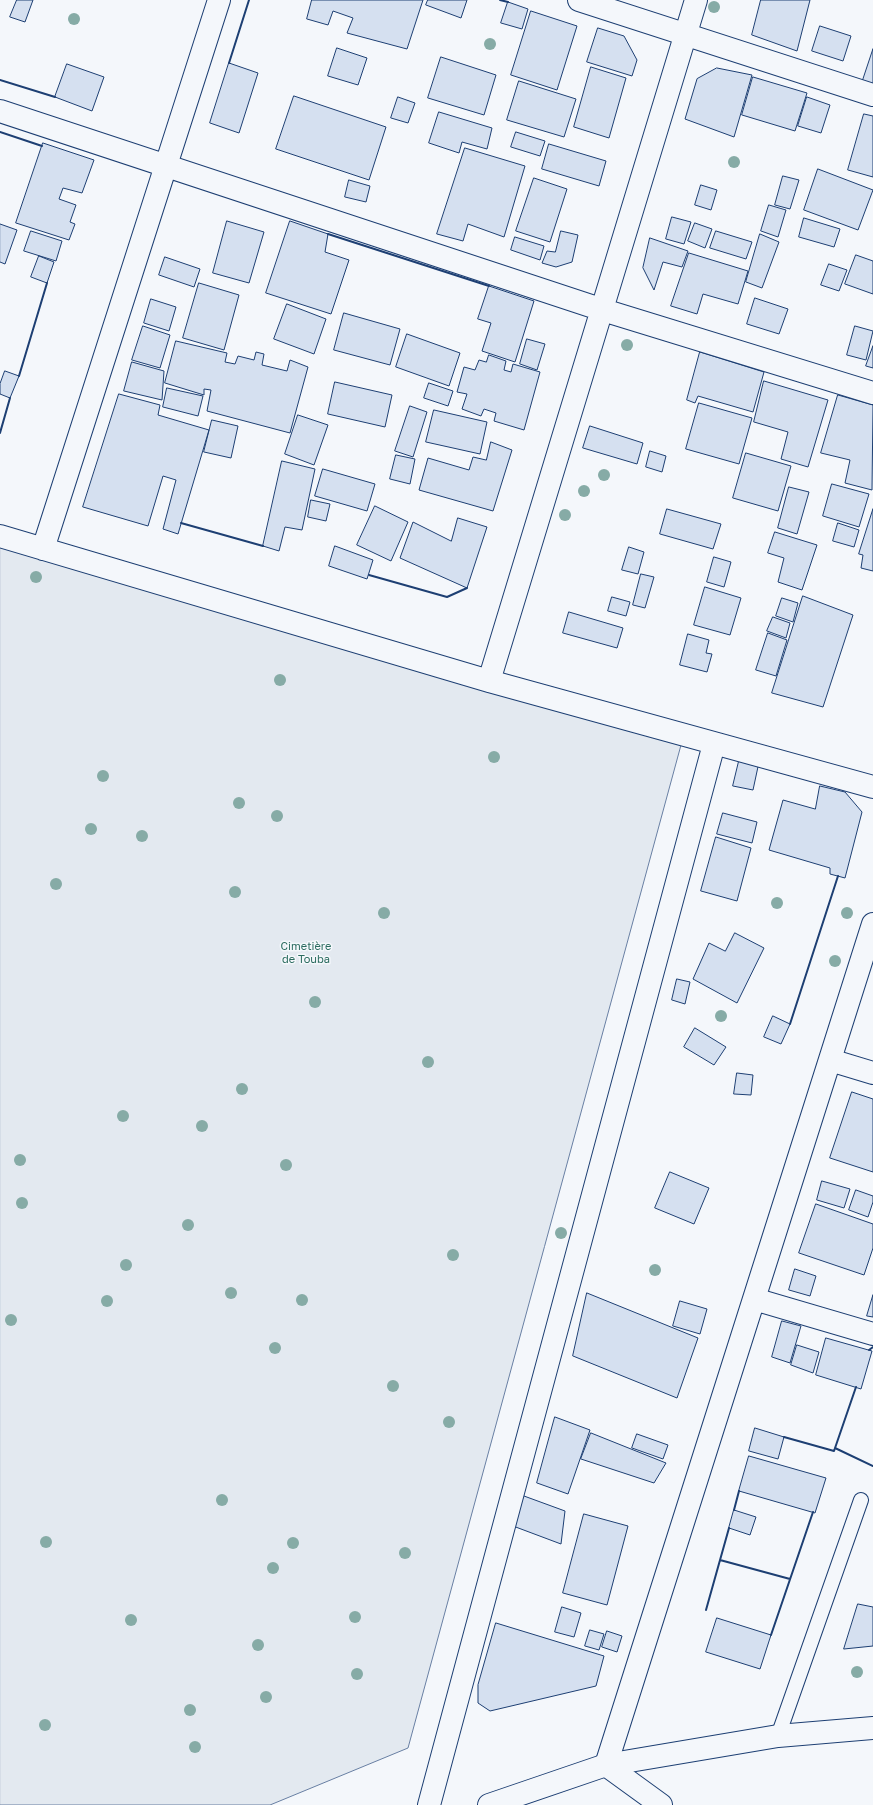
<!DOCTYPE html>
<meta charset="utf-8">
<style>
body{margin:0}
canvas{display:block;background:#f4f7fb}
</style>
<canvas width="873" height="1805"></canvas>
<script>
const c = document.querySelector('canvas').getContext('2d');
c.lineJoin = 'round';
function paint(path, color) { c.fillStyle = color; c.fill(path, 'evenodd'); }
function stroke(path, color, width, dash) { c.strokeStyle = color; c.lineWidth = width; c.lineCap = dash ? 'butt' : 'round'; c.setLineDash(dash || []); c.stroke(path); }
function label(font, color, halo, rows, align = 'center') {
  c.font = font + ' "Golos Text",sans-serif'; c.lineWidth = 3; c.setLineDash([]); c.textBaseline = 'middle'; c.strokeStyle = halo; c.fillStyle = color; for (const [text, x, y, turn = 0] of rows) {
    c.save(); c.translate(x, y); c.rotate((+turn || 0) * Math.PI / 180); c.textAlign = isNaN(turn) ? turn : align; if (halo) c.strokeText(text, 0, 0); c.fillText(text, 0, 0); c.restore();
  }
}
const green = new Path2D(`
 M0 544 681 745 408 1748 270 1805H0Z`);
paint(green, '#e3e9f0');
stroke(green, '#687fa3', 1);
const building = new Path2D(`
 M17 0H33L25 22 10 17Z
 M312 0H423L407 49 347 33 353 18 333 11 328 25 307 19Z
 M428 0H467L461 18 426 5Z
 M761 0H810L797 51 752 35Z
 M508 2 528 9 522 29 501 23Z
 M531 11 577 26 557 90 511 75Z
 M820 26 851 36 843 61 812 51Z
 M598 28 624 36 637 60 632 76 587 62Z
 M337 48 367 58 358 85 328 76Z
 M873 49V87L862 83Z
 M441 57 496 75 484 115 428 98Z
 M229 63 258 73 239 133 210 123Z
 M67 64 104 77 92 111 55 97Z
 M591 67 626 78 609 138 574 127Z
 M717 68 752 75 734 137 685 119 697 79Z
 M753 77 807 93 795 131 742 115Z
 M519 81 576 99 564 137 507 120Z
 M294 96 386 127 369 180 276 149Z
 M398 97 415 103 408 123 391 118Z
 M807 97 830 105 821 133 798 126Z
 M439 112 492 128 487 149 462 142 459 153 429 143Z
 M864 114 873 116V177L848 170Z
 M516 132 545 141 540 156 511 147Z
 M43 143 94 160 82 193 63 188 59 199 76 205 70 222 75 224 69 240 16 223Z
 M549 144 606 161 599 186 542 169Z
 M465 148 525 166 504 237 468 224 463 241 437 234Z
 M818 169 873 190 858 230 804 210Z
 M783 176 799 180 790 209 775 205Z
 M534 178 567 189 550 242 516 231Z
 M349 180 370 186 366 202 345 197Z
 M701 185 717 190 711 210 695 205Z
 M769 205 786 210 778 237 761 231Z
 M672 217 691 222 684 244 666 239Z
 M804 218 840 229 834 247 799 237Z
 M227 221 264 232 249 283 213 273Z
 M290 221 328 234 325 252 349 260 331 314 266 293Z
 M695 223 712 229 705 248 688 241Z
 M0 224 17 230 5 264 0 262Z
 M31 231 62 241 56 261 24 251Z
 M561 231 578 235 572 262 556 267 542 263 547 251 555 252Z
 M716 231 752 242 746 259 710 248Z
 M760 234 779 242 762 288 746 282Z
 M515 237 544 246 540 260 511 250Z
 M650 238 688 251 682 267 663 262 654 290 643 268Z
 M689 253 748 271 738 304 703 294 697 314 671 306Z
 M856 255 873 261V294L845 284Z
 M39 256 54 262 47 283 31 277Z
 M165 257 200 269 194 287 159 275Z
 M829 264 847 270 839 291 821 285Z
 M199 283 239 295 224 350 183 338Z
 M489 286 534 301 515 362 482 351 491 323 478 319Z
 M755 298 788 309 779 334 747 324Z
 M151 299 176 307 169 331 144 323Z
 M287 304 326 319 314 354 274 339Z
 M344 313 400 329 390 365 334 350Z
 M143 326 170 335 160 368 132 360Z
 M855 326 873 331 866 360 847 355Z
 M407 334 460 353 449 386 396 367Z
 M527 339 545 344 537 370 520 364Z
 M176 341 227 353 225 362 235 364 238 356 254 360 256 352 264 354 262 365 287 371 290 360 308 367 290 433 207 411 211 390 204 389V395L165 383Z
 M873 346V368L866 366Z
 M700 352 764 372 753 412 698 396 695 403 687 400Z
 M489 355 506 361 504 370 511 372 513 364 540 372 524 430 494 421 496 413 484 409 481 416 462 409 467 394 457 392 464 367 475 370 479 360 486 362Z
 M132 362 164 371 162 400 124 391Z
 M5 371 19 376 10 398 0 394V384Z
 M764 381 828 400 808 467 781 459 788 432 754 422Z
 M335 382 392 395 385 427 328 414Z
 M429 383 453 391 448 406 424 398Z
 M167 388 203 396 198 416 163 407Z
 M119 394 160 405 158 415 209 430 178 534 163 529 176 480 163 476 148 526 83 507Z
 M838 395 873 405 872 490 845 483 850 460 821 453Z
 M699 403 752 418 739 464 686 449Z
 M410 406 427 412 413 457 395 451Z
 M434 410 487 422 480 454 426 442Z
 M298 415 328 425 314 465 285 454Z
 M212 420 238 426 231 458 204 452Z
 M590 426 643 443 637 464 583 448Z
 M491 442 512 450 493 511 419 490 428 458 469 470 473 457 486 460Z
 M650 451 666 456 662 472 646 467Z
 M746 453 791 466 778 511 733 498Z
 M396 455 415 459 410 484 390 479Z
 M282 461 315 469 302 530 285 527 279 551 263 546Z
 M323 469 375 484 367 511 315 496Z
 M832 484 869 494 859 527 823 516Z
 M789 487 809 492 797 534 778 528Z
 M311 500 330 504 326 521 308 517Z
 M375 506 408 522 391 561 357 545Z
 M667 509 721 524 713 549 660 534Z
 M873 509V571L861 568 863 555 859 554Z
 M458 518 487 527 467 588 400 558 413 522 451 541Z
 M838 523 859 530 854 547 833 541Z
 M775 532 817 545 802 590 778 582 784 558 768 553Z
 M335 546 373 560 367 579 329 566Z
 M629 547 644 552 638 574 622 570Z
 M714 557 731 562 724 587 707 582Z
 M641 574 654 577 645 608 633 605Z
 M705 587 741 598 730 635 694 625Z
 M803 596 853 615 823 707 772 693Z
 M612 597 630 602 626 616 608 611Z
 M782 598 798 603 793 622 776 616Z
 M569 612 623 628 617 648 563 633Z
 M773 617 790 623 786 638 767 631Z
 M768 633 787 640 776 676 756 670Z
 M688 634 709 640 706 653 712 654 707 672 680 665Z
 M740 757 759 762 753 790 733 786Z
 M820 786 845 792 862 812 845 878 830 874V868L769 850 783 800 815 809Z
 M723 813 757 822 752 843 717 834Z
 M716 837 751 848 737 901 701 891Z
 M735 933 764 948 737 1003 693 979 709 943 725 951Z
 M677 979 690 982 685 1004 672 1000Z
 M773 1016 790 1024 781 1044 764 1037Z
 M695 1028 726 1047 714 1065 684 1047Z
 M737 1073 753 1075 751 1095 734 1094Z
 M852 1092 873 1099V1172L830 1158Z
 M670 1172 709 1188 694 1224 655 1208Z
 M822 1181 850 1189 844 1208 817 1200Z
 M856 1190 873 1196V1202L868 1217 849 1210Z
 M816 1204 873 1224V1248L864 1275 799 1253Z
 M795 1269 816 1276 810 1296 789 1290Z
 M587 1293 698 1338 677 1398 573 1356Z
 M873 1295V1317L867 1316Z
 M680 1301 707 1309 700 1334 673 1326Z
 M782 1321 801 1326 790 1363 772 1357Z
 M826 1338 872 1351 861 1389 816 1375Z
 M797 1345 819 1352 813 1373 791 1365Z
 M555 1417 590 1430 568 1494 537 1483Z
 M755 1428 784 1437 778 1459 749 1451Z
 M591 1433 666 1463 654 1483 581 1459Z
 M637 1434 668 1445 663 1459 632 1448Z
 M749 1456 826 1478 815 1513 739 1491Z
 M524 1496 565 1511 561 1544 513 1526Z
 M734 1510 756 1517 750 1535 729 1528Z
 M584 1514 628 1526 607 1605 563 1593Z
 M858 1604 873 1607V1646L844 1649Z
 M562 1607 581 1613 574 1637 555 1632Z
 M717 1618 771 1635 760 1669 706 1652Z
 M496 1623 604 1656 596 1686 490 1711 478 1703V1685Z
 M590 1630 604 1634 599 1650 585 1646Z
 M607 1631 622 1636 617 1652 602 1647Z`);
paint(building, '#d5e0f0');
stroke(building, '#1d3f73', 1);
const service = new Path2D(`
 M778 1736 861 1500`);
const minor = new Path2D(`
 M0 111 603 310 873 393
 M0 536 489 681 873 787
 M43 549 219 0
 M489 681 696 0
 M830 1060 873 1073
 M754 1299 873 1334
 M429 1805 714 744
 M661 1805 606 1765 873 924`);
const tertiary = new Path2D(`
 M579 0 873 95`);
const primary = new Path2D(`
 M489 1805 606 1765 778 1736 873 1728`);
stroke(service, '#1d3f73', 16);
stroke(minor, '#1d3f73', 24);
stroke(tertiary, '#1d3f73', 24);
stroke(primary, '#1d3f73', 24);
stroke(service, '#f4f7fb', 14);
stroke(minor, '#f4f7fb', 22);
stroke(tertiary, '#f4f7fb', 22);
stroke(primary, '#f4f7fb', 22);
stroke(new Path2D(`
 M500 0 508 2
 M229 63 249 0
 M0 80 55 97
 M0 132 42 146
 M328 234 489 286
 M19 376 47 283
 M0 433 10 398
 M181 523 263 546
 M369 575 447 597 467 588
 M790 1024 838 876
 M869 1350 873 1347
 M784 1437 834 1451 856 1387
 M835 1448 873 1466
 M734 1510 739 1491
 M720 1560 790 1579
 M706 1610 729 1528
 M771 1635 813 1512`), '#1d3f73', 2);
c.fillStyle = '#86aba6';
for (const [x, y] of [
 [714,7],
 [74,19],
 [490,44],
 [734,162],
 [627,345],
 [604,475],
 [584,491],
 [565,515],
 [36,577],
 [280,680],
 [494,757],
 [103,776],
 [239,803],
 [277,816],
 [91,829],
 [142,836],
 [56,884],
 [235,892],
 [777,903],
 [384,913],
 [847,913],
 [835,961],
 [315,1002],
 [721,1016],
 [428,1062],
 [242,1089],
 [123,1116],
 [202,1126],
 [20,1160],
 [286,1165],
 [22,1203],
 [188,1225],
 [561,1233],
 [453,1255],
 [126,1265],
 [655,1270],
 [231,1293],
 [302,1300],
 [107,1301],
 [11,1320],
 [275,1348],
 [393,1386],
 [449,1422],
 [222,1500],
 [46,1542],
 [293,1543],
 [405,1553],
 [273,1568],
 [355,1617],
 [131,1620],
 [258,1645],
 [857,1672],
 [357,1674],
 [266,1697],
 [190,1710],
 [45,1725],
 [195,1747]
]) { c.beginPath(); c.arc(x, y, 6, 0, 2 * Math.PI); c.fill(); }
label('11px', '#2c6c60', '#f4f7fb', [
 ["Cimetière",306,947],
 ["de Touba",306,960]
]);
</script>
